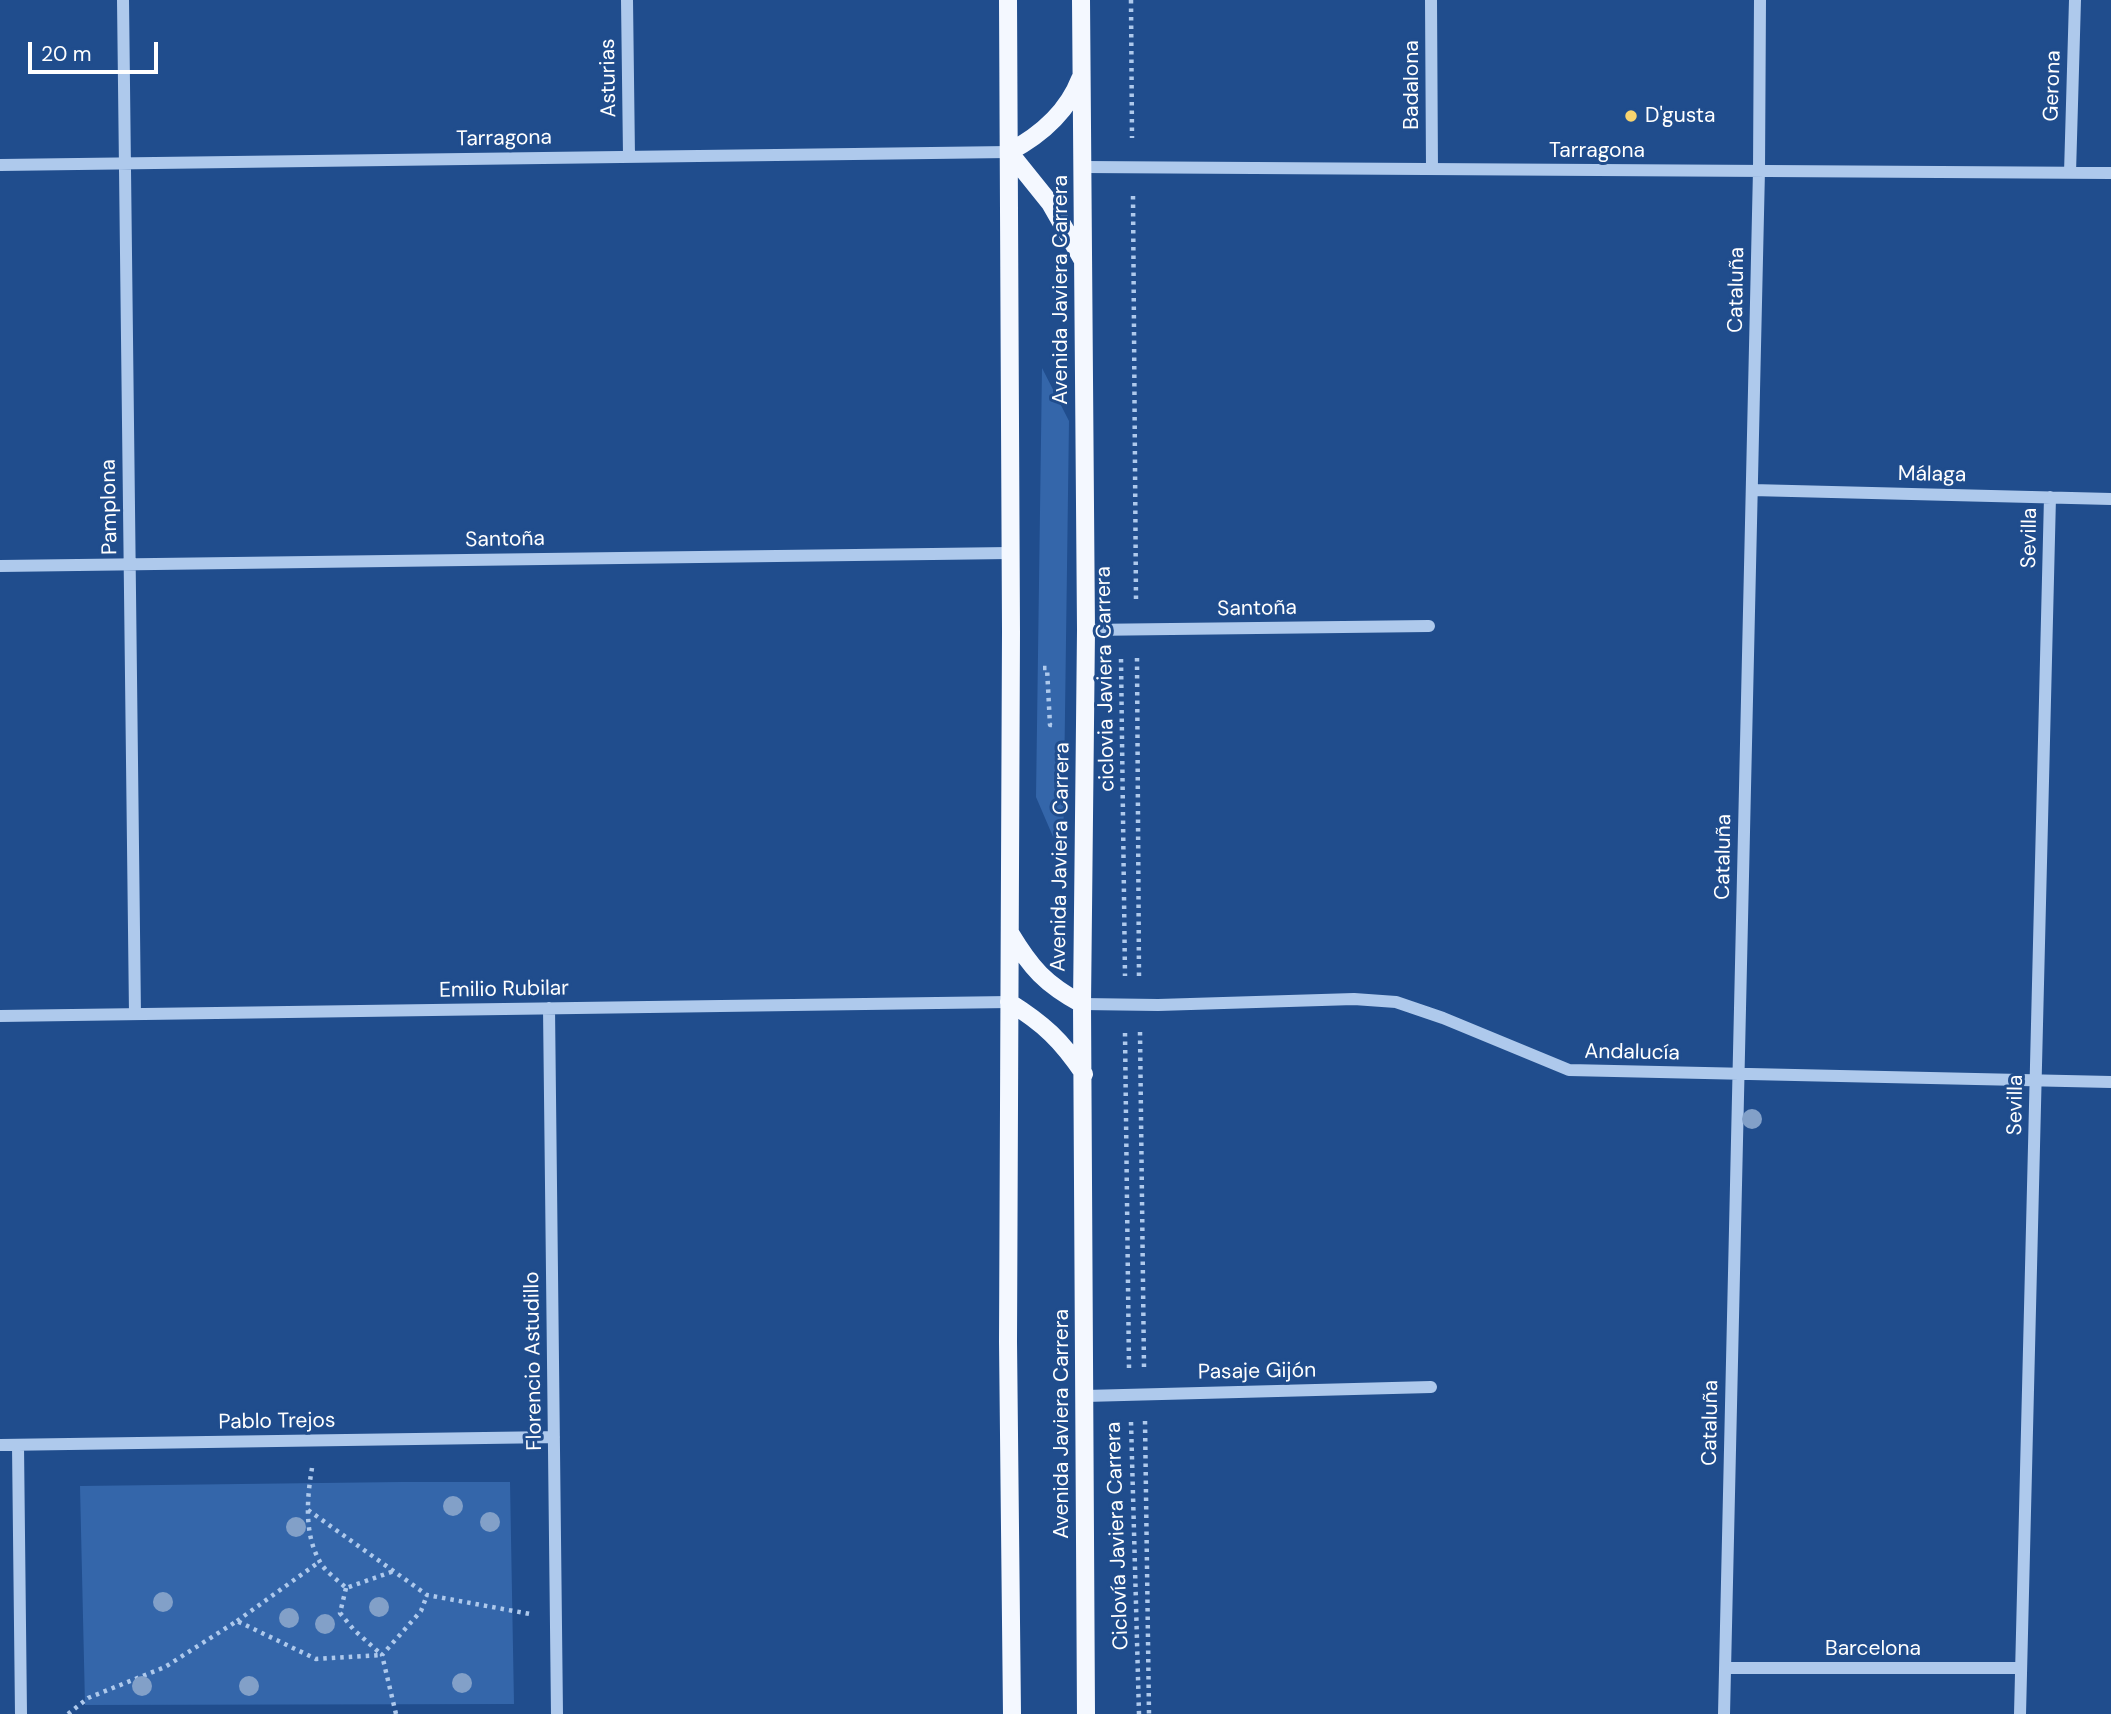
<!DOCTYPE html>
<meta charset="utf-8">
<style>
body{margin:0}
#map{position:relative;width:2111px;height:1714px;overflow:hidden;background:#204d8d;font-family:"DM Sans",sans-serif}
canvas{display:block}
.scale{position:absolute;left:28px;top:42px;width:130px;height:32px;box-sizing:border-box;border:4px solid #fff;border-top:0;padding-left:9px;font-size:21px;line-height:24px;white-space:nowrap;color:#fff;-webkit-text-stroke:5px #204d8d;paint-order:stroke}
</style>
<div id="map">
<canvas width="2111" height="1714"></canvas>
<div class="scale">20 m</div>
</div>
<script>
const c = document.querySelector('canvas').getContext('2d');
c.lineJoin = 'round';
function paint(path, color) { c.fillStyle = color; c.fill(path, 'evenodd'); }
function stroke(path, color, width, dash) { c.strokeStyle = color; c.lineWidth = width; c.lineCap = dash ? 'butt' : 'round'; c.setLineDash(dash || []); c.stroke(path); }
function label(font, color, halo, rows, align = 'center') {
  c.font = font + ' "DM Sans",sans-serif'; c.lineWidth = 6; c.setLineDash([]); c.textBaseline = 'middle'; c.strokeStyle = halo; c.fillStyle = color; for (const [text, x, y, turn = 0] of rows) {
    c.save(); c.translate(x, y); c.rotate((+turn || 0) * Math.PI / 180); c.textAlign = isNaN(turn) ? turn : align; if (halo) c.strokeText(text, 0, 0); c.fillText(text, 0, 0); c.restore();
  }
}
paint(new Path2D(`
 M1042 368 1069 421 1063 860 1036 797Z
 M401 1482H510L514 1704 85 1705 80 1486Z`), '#3466aa');
stroke(new Path2D(`
 M1131 0 1132 138
 M1133 196 1136 600
 M1137 658 1139 978
 M1121 659 1125 976
 M1043 668H1047L1050 725H1053
 M1140 1032 1144 1367
 M1125 1033 1129 1368
 M1145 1421 1149 1714
 M1131 1422 1139 1714
 M312 1468C307 1497 304 1533 319 1560 324 1571 338 1580 346 1588L394 1571
 M308 1510 427 1595 530 1614
 M346 1588 340 1613 354 1630 382 1655
 M237 1621 319 1562
 M68 1714 88 1698 165 1667 237 1621 316 1659 382 1655
 M396 1714 382 1655 421 1611 427 1595`), '#aec9ec', 4.5, [3.5, 5]);
stroke(new Path2D(`
 M123 0 135 1014
 M627 0 629 156
 M1431 0 1432 169
 M0 165 1009 152
 M1083 167 2111 173
 M2070 173 2075 0
 M1752 490 2111 499
 M0 566 1010 553
 M1086 630 1429 626
 M1082 1004 1158 1005 1354 999 1396 1002 1443 1018 1569 1070 2111 1082
 M549 1008 557 1714
 M0 1016 1009 1002
 M1085 1396 1431 1387
 M0 1445 554 1437
 M18 1445 21 1714
 M1725 1668H2021
 M1724 1714 1759 170 1760 0
 M2020 1714 2050 497`), '#aec9ec', 12);
stroke(new Path2D(`
 M1008 0 1011 631 1008 1341 1012 1714
 M1081 0 1086 630 1082 1004 1086 1714
 M1080 79C1067 113 1041 135 1009 152L1050 203 1082 259
 M1010 933C1031 968 1045 984 1082 1004
 M1009 1002C1044 1024 1061 1040 1084 1074`), '#f4f8ff', 18);
c.fillStyle = '#82a0c8';
for (const [x, y] of [
 [1752,1119],
 [453,1506],
 [490,1522],
 [296,1527],
 [163,1602],
 [379,1607],
 [289,1618],
 [325,1624],
 [462,1683],
 [142,1686],
 [249,1686]
]) { c.beginPath(); c.arc(x, y, 10, 0, 2 * Math.PI); c.fill(); }
for (const [x, y, r, color] of [
 [1631,116,7,"#f9d46f"]
]) { const dot = new Path2D(); dot.arc(x, y, r, 0, 2 * Math.PI); c.fillStyle = color; c.fill(dot); stroke(dot, '#204d8d', 2.5); }
label('21px', '#fff', '#204d8d', [
 ["Asturias",609,78,-91],
 ["Badalona",1412,85,-90],
 ["Gerona",2053,86,-88],
 ["Tarragona",504,139,-1],
 ["Tarragona",1597,151],
 ["Avenida Javiera Carrera",1061,290,-90],
 ["Cataluña",1737,290,-89],
 ["Málaga",1932,475,1],
 ["Pamplona",110,507,-91],
 ["Sevilla",2030,538,-89],
 ["Santoña",505,540,-1],
 ["Santoña",1257,609,-1],
 ["ciclovia Javiera Carrera",1106,679,-91],
 ["Avenida Javiera Carrera",1061,857,-89],
 ["Cataluña",1724,857,-89],
 ["Emilio Rubilar",504,990,-1],
 ["Andalucía",1632,1053,1],
 ["Sevilla",2016,1105,-89],
 ["Florencio Astudillo",534,1361,-91],
 ["Pasaje Gijón",1257,1372,-1],
 ["Pablo Trejos",277,1422,-1],
 ["Cataluña",1711,1423,-89],
 ["Avenida Javiera Carrera",1062,1424,-90],
 ["Ciclovía Javiera Carrera",1118,1536,-92],
 ["Barcelona",1873,1649]
]);
label('21px', '#fff', '#204d8d', [
 ["D'gusta",1645,116]
], 'left');
</script>
